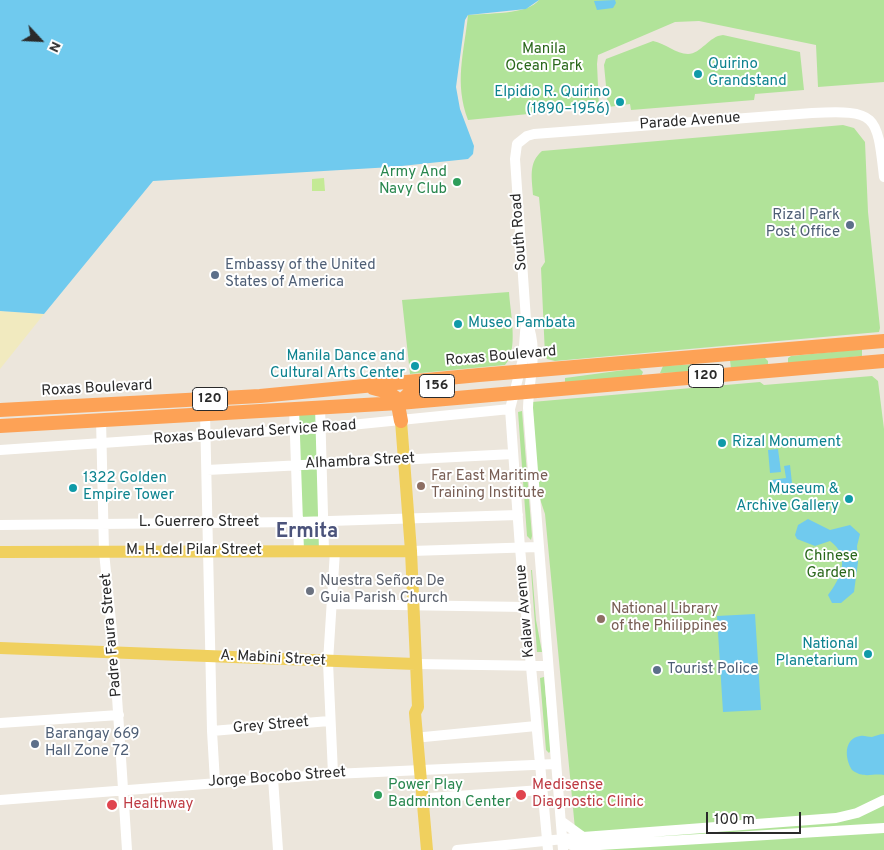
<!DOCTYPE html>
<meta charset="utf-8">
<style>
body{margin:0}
#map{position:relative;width:884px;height:850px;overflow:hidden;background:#ece6dc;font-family:Overpass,sans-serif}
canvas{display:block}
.north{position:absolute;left:15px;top:15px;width:50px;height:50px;-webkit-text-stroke:4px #fff;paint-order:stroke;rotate:115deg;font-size:14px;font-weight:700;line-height:20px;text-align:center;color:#2a2a2a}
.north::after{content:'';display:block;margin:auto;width:18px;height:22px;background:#2a2a2a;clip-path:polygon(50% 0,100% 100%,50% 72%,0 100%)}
.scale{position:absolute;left:706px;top:812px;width:95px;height:22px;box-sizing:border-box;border:2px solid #2a2a2a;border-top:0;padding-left:6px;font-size:15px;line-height:18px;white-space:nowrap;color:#2a2a2a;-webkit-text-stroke:4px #fff;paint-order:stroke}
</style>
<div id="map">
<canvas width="884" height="850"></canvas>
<div class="north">N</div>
<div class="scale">100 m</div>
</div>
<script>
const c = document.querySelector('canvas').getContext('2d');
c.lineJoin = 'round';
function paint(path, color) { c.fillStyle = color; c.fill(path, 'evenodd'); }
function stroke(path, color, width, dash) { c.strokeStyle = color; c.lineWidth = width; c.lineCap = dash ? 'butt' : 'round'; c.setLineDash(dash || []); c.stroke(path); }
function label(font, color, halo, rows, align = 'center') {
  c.font = font + ' Overpass,sans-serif'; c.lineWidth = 4; c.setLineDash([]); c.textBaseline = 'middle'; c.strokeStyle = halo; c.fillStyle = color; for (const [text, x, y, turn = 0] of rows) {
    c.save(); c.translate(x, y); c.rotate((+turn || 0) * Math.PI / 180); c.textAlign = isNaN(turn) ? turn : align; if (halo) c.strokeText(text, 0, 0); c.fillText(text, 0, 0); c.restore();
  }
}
paint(new Path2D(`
 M539 0H884V82L818 87 816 45 699 21 675 22 598 55 597 64 599 107 468 120C454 82 464 54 468 15 486 13 528 15 539 0Z
 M723 35 800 52 804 90 755 94 754 100 631 110 630 104 608 107 604 65 606 59 653 41C665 43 676 54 688 54 701 54 709 36 723 35Z
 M843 125 854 128 865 142 868 212 880 328 879 332 555 361 547 359 545 355 541 268 545 262 539 197 533 195C532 178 528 163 542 151Z
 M509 292C510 311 519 351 505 365L410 374 402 300Z
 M862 349V356L788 363V358L791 356Z
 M765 358 768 361V365L731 369 730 360Z
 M699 364V372L660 373 663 366Z
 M639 368 643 372 641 377 565 383V378Z
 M872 376 878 381 884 429V850H577L545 514 539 496 532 402 760 382 764 385Z
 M522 411 532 536 531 540 527 536 518 412Z
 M317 412 322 553H301L298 413Z
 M531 570H532L536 620 542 652H537Z
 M544 677 551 750 549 753 546 750 540 678Z`), '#b1e399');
paint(new Path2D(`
 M0 311 44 314 0 369Z`), '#f1eabf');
paint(new Path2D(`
 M324 178 325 191H312V179Z`), '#c4ea95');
paint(new Path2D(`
 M0 0H539L526 9 468 15 465 20 456 87 460 109 474 146 473 154 468 159 392 167 153 181 44 314 0 311Z
 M615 0 616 3 613 8 597 10 594 1Z
 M778 449 781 472 770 473 768 450Z
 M790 465 793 492 773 494 771 480 786 478 784 466Z
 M808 519 830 530 850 525 860 534 857 546 858 562 854 592 841 603H832L828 595C841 578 851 556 830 541L815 546 797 539 795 535 798 525Z
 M755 614 761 710 723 712 717 616Z
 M884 734V775C872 773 864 779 852 770 845 759 843 739 860 736 864 735 868 737 872 737 876 736 879 734 884 734Z`), '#70caee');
stroke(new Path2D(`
 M527 321C539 354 529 374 528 408L563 850
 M320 406 324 551
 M294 408 299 551
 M205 413 212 731 215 782
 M101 419 104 552 114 651 127 850
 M0 450 321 428 510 409
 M207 470 513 454
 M0 525 298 522 518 515
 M411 551 538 547
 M332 604 526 607
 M415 664 547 666
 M0 723 119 715
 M212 731 329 721
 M424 737 536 726
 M333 774 328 662 335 551
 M273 778 278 850
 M429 798 541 790
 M0 800 333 774 555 764
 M561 821 583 837
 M563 841 574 846H583L884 828
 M457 850 583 837 836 818 857 813 884 800
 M548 850 520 548 510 409 523 359 526 320 515 159 517 144 527 136 534 134 812 113C877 110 877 114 884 177`), '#fff', 10);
stroke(new Path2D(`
 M401 421 411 551 418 707 415 713 427 850
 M0 552 411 551
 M0 648 415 664`), '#f0d05e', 12);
stroke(new Path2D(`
 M373 388 388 392 397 399 401 421
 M399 403 410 393 437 386
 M0 410 260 396 479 375 884 341
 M0 426 399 403 884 361`), '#fda256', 14);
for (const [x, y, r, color] of [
 [698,74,5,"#0f9aa8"],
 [620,102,5,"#0f9aa8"],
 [457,182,5,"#2e9e5b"],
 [850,225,5,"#5c6f8a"],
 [215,275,5,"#5c6f8a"],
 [458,324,5,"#0f9aa8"],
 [415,366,5,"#0f9aa8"],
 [722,443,5,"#0f9aa8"],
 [421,486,5,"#8d6e63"],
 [73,488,5,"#0f9aa8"],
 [849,499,5,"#0f9aa8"],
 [310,591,5,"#6b7280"],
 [601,619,5,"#8d6e63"],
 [868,654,5,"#0f9aa8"],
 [657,670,5,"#5c6f8a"],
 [35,744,5,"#5c6f8a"],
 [378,795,5,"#2e9e5b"],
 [521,795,6,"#e0444e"],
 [112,805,6,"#e0444e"]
]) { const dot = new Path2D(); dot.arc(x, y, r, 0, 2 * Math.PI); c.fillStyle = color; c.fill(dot); stroke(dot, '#fff', 2); }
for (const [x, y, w] of [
 [706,376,35],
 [437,386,35],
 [210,399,35]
]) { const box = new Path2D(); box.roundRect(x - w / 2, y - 11.5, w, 23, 4); c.fillStyle = '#fff'; c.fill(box); stroke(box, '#2a2a2a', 1); }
label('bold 14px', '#2a2a2a', null, [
 ["120",706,376],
 ["156",437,386],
 ["120",210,399]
]);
label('15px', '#29671a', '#fff', [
 ["Manila",544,50],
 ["Ocean Park",544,67],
 ["Chinese",831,557],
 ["Garden",831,574]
]);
label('15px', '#0d838f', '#fff', [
 ["Quirino",708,65],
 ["Grandstand",708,82],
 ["Elpidio R. Quirino",610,93,"right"],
 ["(1890–1956)",610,110,"right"],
 ["Museo Pambata",468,324],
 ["Manila Dance and",405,357,"right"],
 ["Cultural Arts Center",405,374,"right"],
 ["Rizal Monument",732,443],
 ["1322 Golden",83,479],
 ["Empire Tower",83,496],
 ["Museum &",839,490,"right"],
 ["Archive Gallery",839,507,"right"],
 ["National",858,645,"right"],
 ["Planetarium",858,662,"right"]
], 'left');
label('15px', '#2a2a2a', '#fff', [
 ["Parade Avenue",690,122,-4],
 ["South Road",520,232,-94],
 ["Roxas Boulevard",501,357,-5],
 ["Roxas Boulevard",97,389,-3],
 ["Roxas Boulevard Service Road",255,433,-4],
 ["Alhambra Street",360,462,-3],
 ["L. Guerrero Street",199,523],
 ["M. H. del Pilar Street",194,551],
 ["Kalaw Avenue",526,611,-95],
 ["Padre Faura Street",112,635,-95],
 ["A. Mabini Street",273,659,3],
 ["Grey Street",271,726,-5],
 ["Jorge Bocobo Street",277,778,-4]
]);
label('15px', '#27864d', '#fff', [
 ["Army And",447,173],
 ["Navy Club",447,190],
 ["Power Play",388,786,"left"],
 ["Badminton Center",388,803,"left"]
], 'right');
label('15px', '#4e5e75', '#fff', [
 ["Rizal Park",840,216,"right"],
 ["Post Office",840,233,"right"],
 ["Embassy of the United",225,266],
 ["States of America",225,283],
 ["Tourist Police",667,670],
 ["Barangay 669",45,735],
 ["Hall Zone 72",45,752]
], 'left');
label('15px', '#785e54', '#fff', [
 ["Far East Maritime",431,477],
 ["Training Institute",431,494],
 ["National Library",611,610],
 ["of the Philippines",611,627]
], 'left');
label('15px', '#5b616d', '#fff', [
 ["Nuestra Señora De",320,582],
 ["Guia Parish Church",320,599]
], 'left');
label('15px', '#be3a42', '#fff', [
 ["Medisense",532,786],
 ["Diagnostic Clinic",532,803],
 ["Healthway",123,805]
], 'left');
label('bold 20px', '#4b537b', '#fff', [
 ["Ermita",307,533]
]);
</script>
